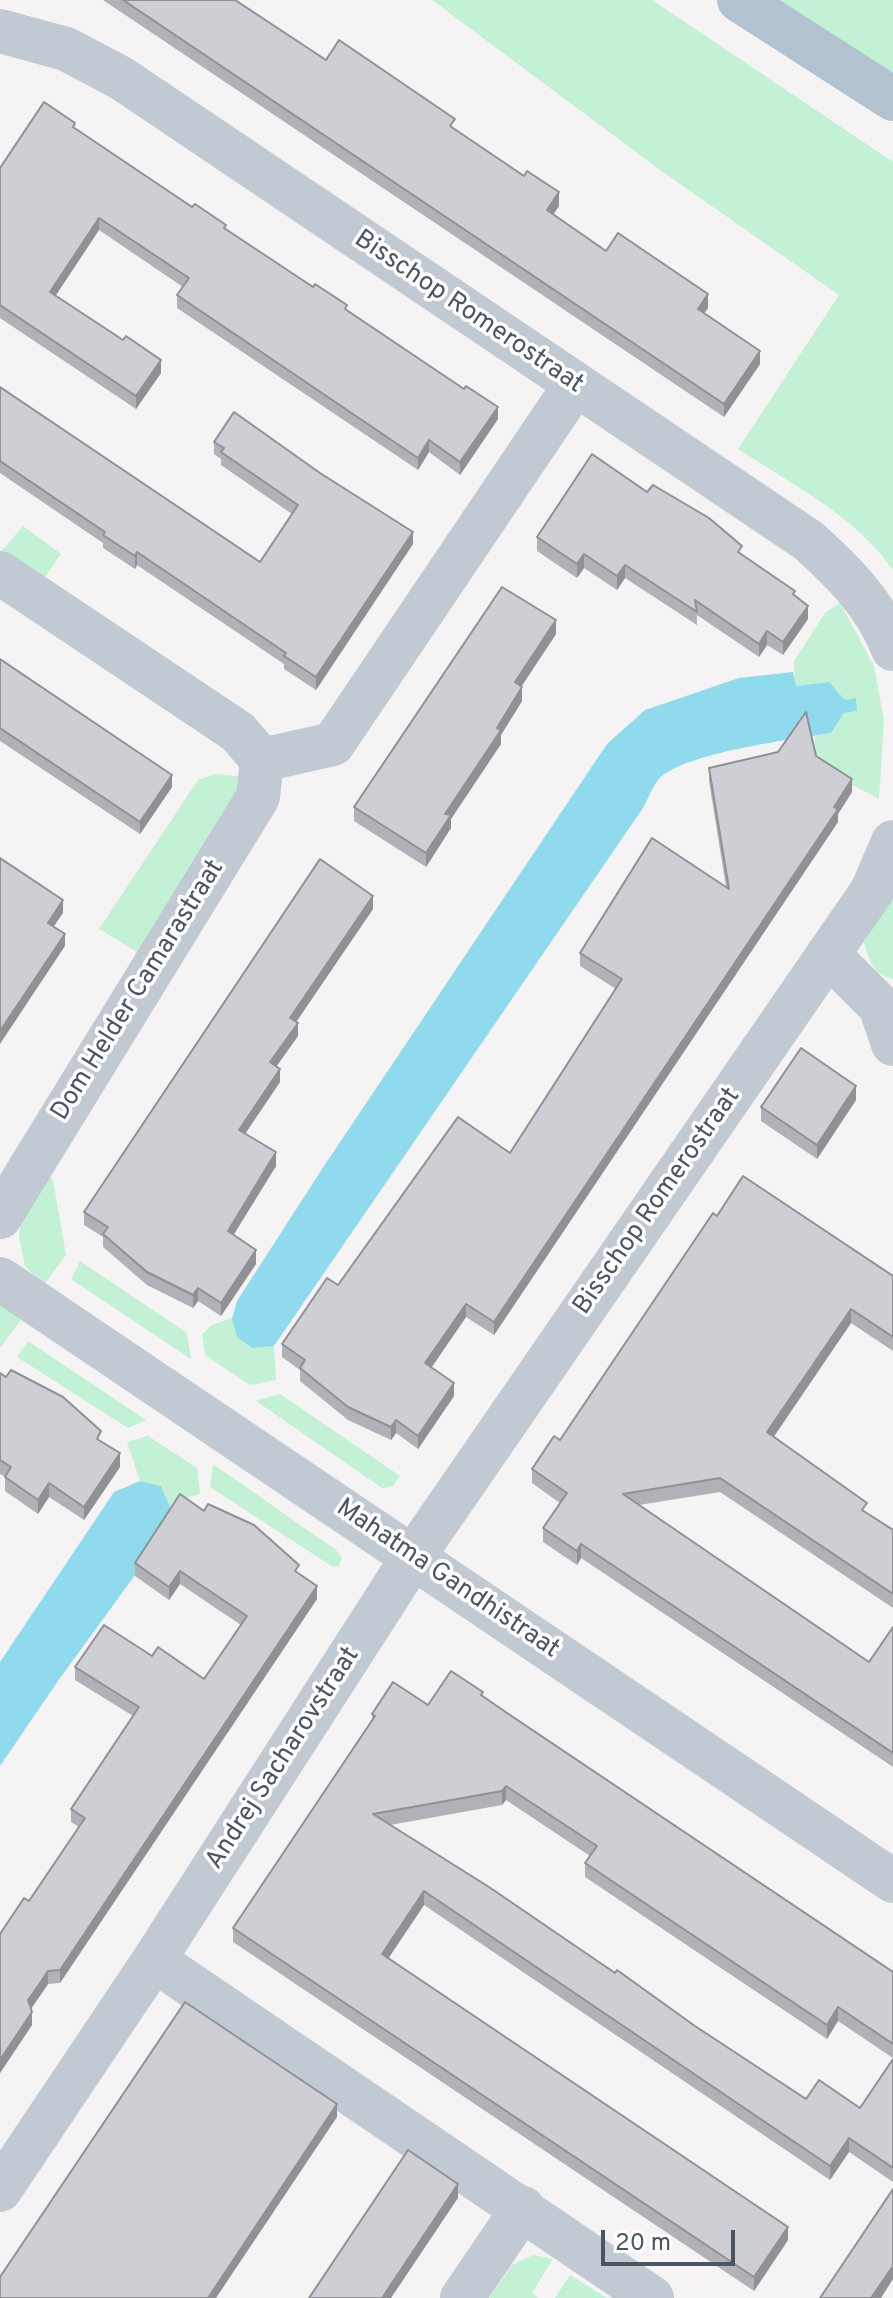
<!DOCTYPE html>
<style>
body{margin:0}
#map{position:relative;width:893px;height:2298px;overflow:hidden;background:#f5f3f3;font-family:Overpass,sans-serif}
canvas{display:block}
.scale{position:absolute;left:601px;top:2230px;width:134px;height:36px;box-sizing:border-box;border:4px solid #4a5661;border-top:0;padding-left:10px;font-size:24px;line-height:28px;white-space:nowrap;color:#4a5661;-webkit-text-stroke:6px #fff;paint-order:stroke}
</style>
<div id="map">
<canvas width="893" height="2298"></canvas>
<div class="scale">20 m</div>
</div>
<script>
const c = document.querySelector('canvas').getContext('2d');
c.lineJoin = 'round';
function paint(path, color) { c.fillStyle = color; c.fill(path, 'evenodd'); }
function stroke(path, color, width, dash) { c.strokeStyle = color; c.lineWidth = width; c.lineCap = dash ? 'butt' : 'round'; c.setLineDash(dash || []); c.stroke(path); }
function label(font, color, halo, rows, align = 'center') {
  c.font = font + ' Overpass,sans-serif'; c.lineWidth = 7; c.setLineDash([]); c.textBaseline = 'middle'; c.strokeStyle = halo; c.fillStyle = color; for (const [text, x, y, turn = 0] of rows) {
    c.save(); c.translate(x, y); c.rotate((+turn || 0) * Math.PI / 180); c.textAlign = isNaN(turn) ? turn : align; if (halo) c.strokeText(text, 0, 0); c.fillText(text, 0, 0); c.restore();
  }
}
paint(new Path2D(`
 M432 0H652L893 162V570C856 516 791 484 738 449L839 295 660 170Z
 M772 0H893V78Z
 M23 526 61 554 43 580 0 553Z
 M840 603 874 666 884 721 879 799 815 765V736L831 733 844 713 857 711 856 699 845 700 828 682 795 686 794 661 825 613Z
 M215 774 238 776 237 795 139 953 99 929 198 780Z
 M893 894V979C873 974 869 961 864 942Z
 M47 1175 53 1180 66 1255 43 1286 25 1266 19 1236 22 1213Z
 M80 1261 187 1333 191 1359 71 1279Z
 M0 1305 24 1316 0 1348Z
 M232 1318 237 1337 252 1348 274 1346 276 1380 250 1385 205 1355 202 1334 212 1325Z
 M28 1341 146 1420 128 1428 17 1357Z
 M280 1394 400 1476 393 1486 382 1488 256 1401Z
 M148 1436 197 1468 200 1494 174 1501 170 1507 161 1486 140 1481 127 1442Z
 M213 1464 336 1550 342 1558 339 1566 333 1567 210 1487Z
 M533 2255 553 2259 532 2293 538 2298H489L512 2265Z
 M570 2275 607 2298H555Z`), '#c3f1d5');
paint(new Path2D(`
 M793 672 796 686 829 682 845 700 856 698 857 711 844 713 831 733C794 739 681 753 658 780 652 788 648 799 643 808L274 1346 252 1348 237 1337 232 1319 237 1301 322 1169 607 744 645 710 739 678Z
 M140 1481 161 1486 170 1507V1527L58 1681 0 1766V1662L114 1492Z`), '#90daee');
stroke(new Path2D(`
 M0 31 66 49 121 78 809 541C845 574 875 603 893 649
 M0 573 238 732 262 760 258 797 0 1217
 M262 760 333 744 575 385
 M828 954 880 1006 893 1044
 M0 1279 893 1881
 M154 1960 652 2298
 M0 2190 154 1960 413 1557 872 891 893 842
 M462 2298 523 2208`), '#c1cad2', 44);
stroke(new Path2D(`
 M739 0 893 99`), '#b3c2d1', 44);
paint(new Path2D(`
 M103 0H235L326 60 455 129 559 206 553 214 606 251 708 308 704 313 760 364 724 417Z
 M75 128 347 310 498 419 460 475 429 452 418 470 177 308V295L183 287 99 230 56 295 161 373 136 409 0 318V168Z
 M0 387 260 562 292 514 221 465V459L214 454V442L413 544 316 690 284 669V664L137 565 135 569 103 548V543L0 473Z
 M647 492 742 555 795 595 808 619 783 655 767 645 759 657 697 615V625L625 578 617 590 584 568 577 578 537 551V537Z
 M556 634 521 687 522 701 501 735V744L451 819V828L426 867 354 821V807Z
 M0 659 172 787 140 834 0 741Z
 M816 756 852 792 838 814V822L494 1335 466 1317 431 1368 454 1396 418 1449 396 1433 391 1440 348 1420 300 1381V1370L282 1357V1344L338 1285 510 1153 616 989 580 966V953L726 887 709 781V768Z
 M373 909 296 1022 298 1036 277 1066 280 1082 245 1133 276 1166 233 1235 256 1264 221 1316 198 1301 193 1308 147 1285 103 1247V1237L84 1225V1212Z
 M856 1100 817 1159 761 1121V1107Z
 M717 1216 893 1276V1351L851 1323 774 1437 867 1513 893 1530V1608L720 1492 639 1505 869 1662 893 1627V1767L581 1558 577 1565 543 1542V1528L560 1503 532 1483V1469L560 1440Z
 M0 1373 101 1442 120 1467 84 1520 49 1497 38 1514 5 1491V1477L0 1474Z
 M135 1563 299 1574 317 1599 60 1983 48 1984 38 1999 31 2009 32 2025 0 2073 29 1901 79 1827 71 1822V1809L133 1716 75 1680V1667L152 1656 204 1679 241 1625 180 1584 169 1600 135 1576Z
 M483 1696 893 1972V2058L838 2021 827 2039 585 1877V1863L590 1856 506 1800 502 1805 390 1825 806 2099 860 2108 893 2059V2182L849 2152 830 2180 424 1905 388 1958 788 2240 754 2291 233 1942V1928L372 1721V1714Z`), '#b0b2b7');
paint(new Path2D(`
 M559 192V206L547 224V210Z
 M99 218V230L50 304V292Z
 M708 294V308L698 323V309Z
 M760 351V364L724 417V404Z
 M161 360V373L136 409V396Z
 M498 407V419L460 475V462Z
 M429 440V452L418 470V458Z
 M413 532V544L316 690V677Z
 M137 552V565L135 569V556Z
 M584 554V568L577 578V564Z
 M625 565V578L617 590V576Z
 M808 606V619L783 655V642Z
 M556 620V634L515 696V682Z
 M767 631V645L759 657V644Z
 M522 687V701L501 735V744L451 819V828L426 867V853L445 814Z
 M172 775V787L140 834V822Z
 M852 779V792L838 814V822L494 1335V1322Z
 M373 896V909L290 1031V1018Z
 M63 900V913L48 935V923Z
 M65 934V946L0 1044V1031Z
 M298 1023V1036L270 1075V1062Z
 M280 1069V1082L239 1143V1130Z
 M856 1086V1100L817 1159V1145Z
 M276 1152V1166L228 1244V1231Z
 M256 1250V1264L221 1316V1303Z
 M198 1288V1301L193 1308V1295Z
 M466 1304V1317L425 1377V1363Z
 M851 1309V1323L767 1446V1432Z
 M454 1383V1396L418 1449V1436Z
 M396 1420V1433L391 1440V1427Z
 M120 1453V1467L84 1520V1507Z
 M49 1483V1497L38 1514V1500Z
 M581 1544V1558L577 1565V1551Z
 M180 1571V1584L169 1600V1587Z
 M317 1586V1599L60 1983V1970Z
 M506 1786V1800L502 1805V1791Z
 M424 1891V1905L382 1968V1954Z
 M48 1971V1984L28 2013V2000Z
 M838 2007V2021L827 2039V2025Z
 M32 2012V2025L0 2073V2060Z
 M337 2104V2117L216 2298H208Z
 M849 2138V2152L830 2180V2166Z
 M458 2184V2198L391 2298H382Z
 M788 2227V2240L754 2291V2277Z
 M893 2266V2279L881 2298H871Z`), '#909195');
const building = new Path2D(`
 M123 0H235L326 60 339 40 455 119 450 126 524 176 527 171 559 192 547 210 606 251 618 233 708 294 698 309 760 351 724 404Z
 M44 102 75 123 73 127 192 207 195 204 226 225 224 228 313 287 315 284 347 305 345 309 464 389 466 386 498 407 460 462 429 440 418 458 177 295 189 278 99 218 50 292 123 340 126 336 161 360 136 396 0 305V168Z
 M0 387 260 562 298 505 221 452 224 448 214 442 234 412 320 473 413 532 316 677 284 656 286 653 137 552 135 556 103 535 105 532 0 461Z
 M592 454 647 492 653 485 709 518 742 546 738 552 795 591 793 594 808 606 783 642 767 631 759 644 695 600 697 612 625 565 617 576 584 554 577 564 537 537Z
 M502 587 556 620 515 682 522 687 497 728 501 730 445 814 451 815 426 853 354 807Z
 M0 659 172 775 140 822 0 728Z
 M806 712 816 756 852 779 834 807 838 809 494 1322 466 1304 425 1363 454 1383 418 1436 396 1420 391 1427 348 1407 300 1368 305 1360 282 1344 327 1278 338 1285 458 1117 510 1153 622 979 580 953 652 838 729 889 709 768 778 752Z
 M0 858 63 900 48 923 65 934 0 1031Z
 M320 859 373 896 290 1018 298 1023 270 1062 280 1069 239 1130 276 1152 228 1231 256 1250 221 1303 198 1288 193 1295 147 1272 103 1234 108 1227 84 1212Z
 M801 1048 856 1086 817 1145 761 1107Z
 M743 1176 893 1276V1337L851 1309 767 1432 867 1503 862 1510 893 1530V1594L720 1478 623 1494 869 1662 893 1627V1753L581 1544 577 1551 543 1528 567 1493 532 1469 554 1436 560 1440 713 1213 717 1216Z
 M11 1370 63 1397 101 1431 97 1439 120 1453 84 1507 49 1483 38 1500 5 1477 11 1467 0 1460V1373L6 1377Z
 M180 1494 204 1511 208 1504 254 1525 299 1565 295 1571 317 1586 60 1970 48 1971 38 1986 28 2000 32 2012 0 2060V1934L24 1898 29 1901 85 1818 71 1809 139 1707 75 1667 104 1625 152 1656 158 1647 204 1679 247 1616 180 1571 169 1587 135 1563Z
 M451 1671 483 1692 481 1695 510 1715 893 1972V2044L838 2007 827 2025 585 1863 597 1846 506 1786 502 1791 373 1814 489 1887 615 1973 617 1970 695 2026 806 2099 819 2080 860 2108 893 2059V2168L849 2138 830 2166 424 1891 382 1954 788 2227 754 2277 233 1928 375 1716 372 1714 393 1682 428 1705Z
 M185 2002 337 2104 208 2298H0V2277Z
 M408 2150 458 2184 382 2298H309Z
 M893 2189V2266L871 2298H820Z`);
paint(building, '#cdcfd5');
stroke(building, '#909195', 2);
label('26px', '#4a5661', '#fff', [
 ["Bisschop Romerostraat",468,313,34],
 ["Dom Helder Camarastraat",139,991,-58],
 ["Bisschop Romerostraat",658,1202,-55],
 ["Mahatma Gandhistraat",447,1580,34],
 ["Andrej Sacharovstraat",284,1759,-57]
]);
</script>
